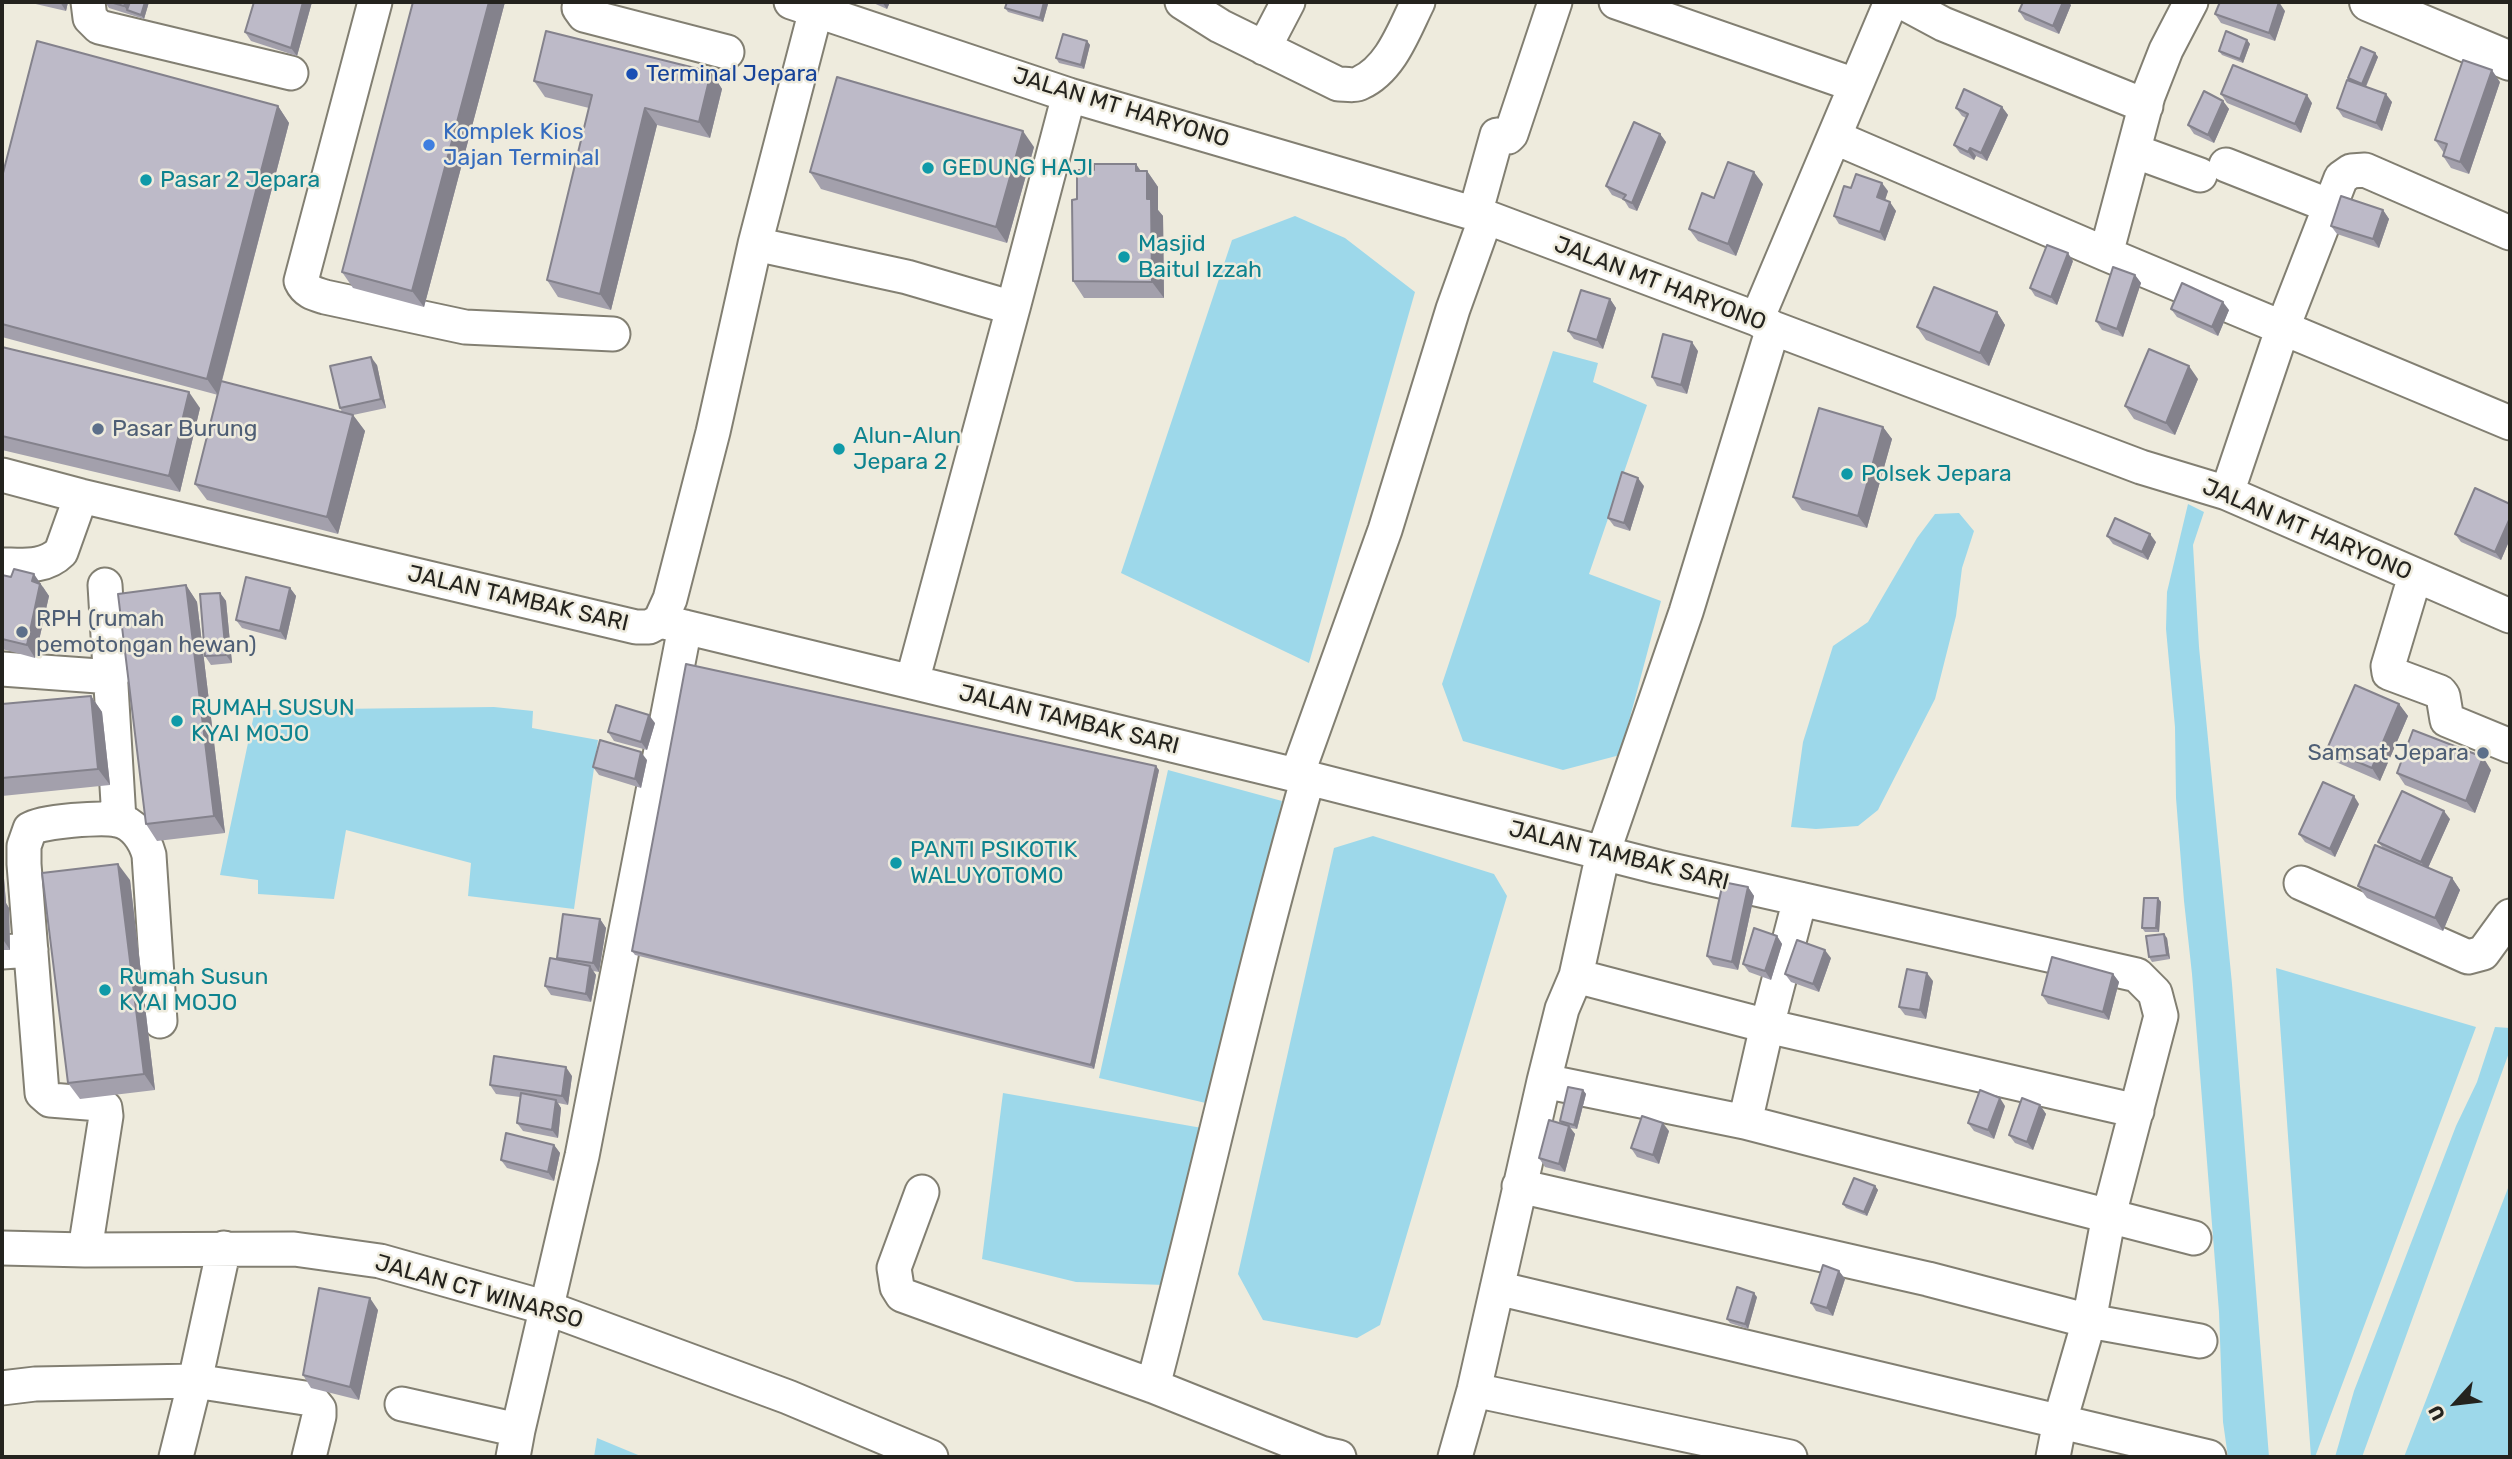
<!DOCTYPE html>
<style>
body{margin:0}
#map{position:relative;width:2512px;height:1459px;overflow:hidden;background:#eeebdd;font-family:Rubik,sans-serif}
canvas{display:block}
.frame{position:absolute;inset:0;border:4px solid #24231e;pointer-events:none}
.north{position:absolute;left:2421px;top:1368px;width:70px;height:70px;-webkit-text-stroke:5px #eeebdd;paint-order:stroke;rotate:243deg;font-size:19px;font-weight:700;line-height:28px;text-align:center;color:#24231e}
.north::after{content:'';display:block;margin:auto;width:24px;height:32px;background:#24231e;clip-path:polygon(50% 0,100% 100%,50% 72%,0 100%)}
</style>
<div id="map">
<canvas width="2512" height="1459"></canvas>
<div class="frame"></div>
<div class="north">U</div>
</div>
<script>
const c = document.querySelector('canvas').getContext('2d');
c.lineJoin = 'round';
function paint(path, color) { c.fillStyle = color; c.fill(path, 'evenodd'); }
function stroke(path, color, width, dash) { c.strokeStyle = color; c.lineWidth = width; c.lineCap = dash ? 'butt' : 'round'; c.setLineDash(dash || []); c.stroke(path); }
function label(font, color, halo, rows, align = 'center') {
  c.font = font + ' Rubik,sans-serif'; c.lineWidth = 5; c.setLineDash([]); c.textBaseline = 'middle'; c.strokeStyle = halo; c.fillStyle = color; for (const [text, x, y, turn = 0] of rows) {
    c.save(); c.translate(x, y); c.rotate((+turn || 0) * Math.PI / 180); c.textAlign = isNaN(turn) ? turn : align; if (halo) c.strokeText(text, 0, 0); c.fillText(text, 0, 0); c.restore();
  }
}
paint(new Path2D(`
 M1295 216 1345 238 1415 292 1309 663 1121 573 1232 240Z
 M1553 351 1598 363 1593 382 1647 405 1589 574 1661 601 1620 755 1563 770 1463 741 1442 684Z
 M2188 504 2204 512 2193 545 2199 647 2232 984 2269 1457H2228L2223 1422 2219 1312 2192 974 2184 901 2176 798 2175 727 2166 629 2167 592Z
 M1959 513 1974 531 1962 568 1956 616 1935 699 1878 810 1858 826 1816 829 1791 827 1803 742 1833 646 1868 622 1917 538 1935 514Z
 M494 707 533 711 532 728 598 740 574 909 468 896 471 863 346 830 334 899 258 894V880L220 875 255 710Z
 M1168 770 1282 801 1210 1104 1099 1078Z
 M1373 836 1494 874 1507 896 1380 1325 1357 1338 1263 1320 1238 1274 1334 848Z
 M2276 968 2476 1027 2315 1457H2311Z
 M2495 1027 2510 1028V1050L2362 1457H2335L2354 1391 2456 1126 2477 1082Z
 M1003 1093 1202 1128 1165 1285 1076 1282 982 1259Z
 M2510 1183V1457H2404Z
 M597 1438 643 1457H594Z`), '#9dd8ea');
const minor = new Path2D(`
 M88 2 90 18 99 27 291 73
 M375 2 301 281C306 292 315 294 325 297L465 327 613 334
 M580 2 579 8 584 15 727 52
 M791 2 1069 95 1486 217 1757 319 1773 328 2141 467 2227 493 2510 616
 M1182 2 1220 26 1338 84C1345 84 1355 86 1360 83 1391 69 1404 30 1418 2
 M1616 2 1855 85
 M1902 2 1943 24 2146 106
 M1264 48 1288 2
 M1834 137 2106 254 2510 423
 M2134 151 2200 175
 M2226 165 2330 206
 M1475 214 1497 135 1508 137 1511 134 1555 2
 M755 244 907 277 1013 308 912 682
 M2106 254 2148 96 2166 50 2191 2
 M1013 308 1069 95
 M1757 319 1891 2
 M2 475 81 496 636 627H649L660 621 1308 778 1658 867 2137 975 2155 993 2161 1016 2109 1215 2089 1321 2060 1421 2053 1457
 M2227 493 2283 327 2341 178 2351 171 2365 170 2510 233
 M2 565C23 565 45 568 61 552L81 496
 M2415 576 2388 666 2389 673 2440 692 2443 696 2447 720 2510 746
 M105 585 119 820
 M660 621 670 599 713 432 755 244 818 2
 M2 669 112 677
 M1297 775 1385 530 1453 309 1486 217
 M2301 883 2468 957 2483 953 2510 916
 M2 952 31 950
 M1576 976 1767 1026 2137 1111
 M1544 1081 1745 1122 2194 1238
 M1745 1122 1767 1026 1800 899
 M1519 1186 1928 1279 2089 1321 2200 1341
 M922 1192 894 1268 897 1287 902 1295 1153 1386 1321 1453 1339 1457
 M2 1248 85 1250 294 1249 380 1261 547 1308 788 1397 931 1457
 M224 1248 195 1381 311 1399 319 1409V1416L309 1457
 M85 1250 106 1116 105 1108 100 1104 50 1100 42 1093 24 864V846L30 829C42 821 102 817 117 820 134 823 145 840 149 855L160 1021
 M1497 1288 2209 1457
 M1153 1386C1206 1183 1250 979 1308 778
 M2 1388 35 1384 195 1381 176 1457
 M1474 1390 1790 1457
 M402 1404 518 1430
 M513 1457 518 1430 582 1156 685 627
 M1455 1457 1474 1390 1544 1081 1562 1009 1576 976 1603 853 1686 612 1773 328`);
const major = new Path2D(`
 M2369 2 2510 61`);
stroke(minor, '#827f72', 37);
stroke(major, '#827f72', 42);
stroke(minor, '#fff', 33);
stroke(major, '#fff', 38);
paint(new Path2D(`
 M27 2H68L66 11Z
 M105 2H149L144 19 109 8Z
 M254 2H312L297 56 251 41 245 32Z
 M413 2H505L424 307 353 288 342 272Z
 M871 2H890L887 9Z
 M1044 2H1046L1048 4 1043 22 1008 12 1005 8Z
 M2023 2H2068L2071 5 2059 34 2025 20 2019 11Z
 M2285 11 2275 41 2221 23 2215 14Z
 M2247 40 2250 44 2243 63 2222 55 2219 51Z
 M1087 41 1090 45 1084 69 1059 63 1056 58Z
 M2375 53 2378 57 2366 87 2392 102 2382 131 2343 117 2337 108 2351 82 2348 78Z
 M711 72 722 89 710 138 657 125 611 310 558 297 547 280 589 108 545 97 534 81Z
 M2500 82 2469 174 2451 168 2443 156 2444 153 2435 140Z
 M2221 94 2312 103 2301 133 2227 103Z
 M2223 101 2229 109 2214 143 2194 134 2188 125Z
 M278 106 289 123 222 381 342 412 340 408 377 365 386 408 353 415 365 431 338 534 207 500 195 484 218 395 2 337V177Z
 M2002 107 2008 115 1987 161 1976 156 1974 160 1960 153 1954 145 1966 118 1962 116 1956 108Z
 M1660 134 1666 142 1637 211 1629 208 1624 200 1612 195 1606 186Z
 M1034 147 1007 243 821 189 810 172Z
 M1136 164 1140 171H1147L1158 187V210L1163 216 1164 298H1084L1073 281 1094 170Z
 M1763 184 1736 256 1698 241 1689 229 1714 198Z
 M1851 188 1888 191 1885 200 1896 211 1885 241 1839 224 1834 216Z
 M2383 210 2389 219 2379 248 2337 234 2331 226Z
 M2073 261 2057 305 2035 296 2030 288Z
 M2135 275 2141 283 2123 337 2102 330 2096 321Z
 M1610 299 1616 308 1603 349 1574 339 1568 331Z
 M2171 309 2229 310 2218 336 2177 317Z
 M1997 312 2005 325 1989 366 1926 340 1917 327Z
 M2 347 200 408 180 492 2 450Z
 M1698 351 1687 394 1657 386 1652 377Z
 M2198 379 2175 435 2134 419 2125 406Z
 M1883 427 1892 439 1867 528 1802 510 1793 497Z
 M1644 486 1630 531 1614 526 1608 518Z
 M2510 504V539L2501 560 2461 542 2455 534Z
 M2107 536 2156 542 2148 560 2113 544Z
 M2 575 43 587 49 596 35 658 2 649Z
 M186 585 197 602 225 833 157 841 146 824Z
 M290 588 296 596 286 640 242 628 236 620Z
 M220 593 226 601 232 663 211 665 205 656Z
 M91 696 102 712 110 785 2 796V704Z
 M2399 704 2408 716 2380 781 2336 762 2327 749Z
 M655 723 647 750 614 741 608 732Z
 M647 760 641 788 599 775 593 767Z
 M1159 770 1094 1069 635 955 632 951Z
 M2491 770 2475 813 2405 785 2397 773Z
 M2359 804 2335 857 2305 842 2299 834Z
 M2450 819 2428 868 2452 878 2460 890 2443 931 2367 898 2358 886 2383 848 2378 842Z
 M2 854 6 903 9 908 10 950H2Z
 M130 880 155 1090 80 1099 68 1083Z
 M1748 887 1754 896 1738 970 1713 965 1707 956Z
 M2158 898 2161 902 2159 932H2145L2142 928Z
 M600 919 606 928 599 972 593 971 596 975 591 1002 551 995 545 986 559 960 557 958Z
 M1777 936 1782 944 1771 980 1749 972 1743 964Z
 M2167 938 2170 959 2152 962 2149 957Z
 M1831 958 1819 992 1791 982 1785 974Z
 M2113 974 2119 982 2109 1020 2048 1004 2042 995Z
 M1933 981 1926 1019 1905 1015 1899 1007Z
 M572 1076 568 1105 558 1103 561 1108 558 1138 523 1131 517 1123 520 1097 496 1094 490 1085Z
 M1583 1090 1586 1094 1577 1129 1570 1128 1575 1134 1565 1172 1545 1167 1539 1158 1562 1124 1560 1121Z
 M2040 1105 2046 1114 2033 1150 2015 1143 2009 1135Z
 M2005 1106 1994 1139 1974 1131 1968 1123Z
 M1669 1131 1659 1164 1637 1157 1631 1148Z
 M554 1145 560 1153 554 1181 507 1168 501 1160Z
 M1875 1186 1878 1190 1867 1216 1846 1208 1843 1204Z
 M1839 1271 1845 1279 1833 1316 1816 1311 1811 1303Z
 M1757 1297 1748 1329 1730 1323 1727 1319Z
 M378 1310 359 1400 311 1388 303 1375Z`), '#a3a0ac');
paint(new Path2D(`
 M60 2H68L66 11Z
 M126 2H134L127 10 124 6Z
 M145 2H149L144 19 141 15Z
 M303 2H312L297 56 291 48Z
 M489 2H505L424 307 412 291Z
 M882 2H890L887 9Z
 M1044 2H1046L1048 4 1043 22 1040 18Z
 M2063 2H2068L2071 5 2059 34 2053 26Z
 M2279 2 2285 11 2275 41 2269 33Z
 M2247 40 2250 44 2243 63 2240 59Z
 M1087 41 1090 45 1084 69 1081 65Z
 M2375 53 2378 57 2365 88 2362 84Z
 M2492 70 2500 82 2469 174 2460 162Z
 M711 72 722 89 710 138 699 122Z
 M2386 94 2392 102 2382 131 2376 123Z
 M2307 95 2312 103 2301 133 2295 124Z
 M2223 101 2229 109 2214 143 2208 135Z
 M278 106 289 123 218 395 207 379Z
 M2002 107 2008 115 1987 161 1981 153Z
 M645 108 657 125 611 310 600 294Z
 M1023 131 1034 147 1007 243 996 227Z
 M1660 134 1666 142 1637 211 1632 203Z
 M1970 148 1976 156 1974 160 1968 152Z
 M1136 164 1147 180V171L1158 187V210L1163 216 1164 298 1152 282 1147 199 1136 171Z
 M1754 172 1763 184 1736 256 1728 244Z
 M1882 183 1888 191 1883 206 1877 197Z
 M1890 202 1896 211 1885 241 1880 232Z
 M2383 210 2389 219 2379 248 2373 239Z
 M2068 253 2073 261 2057 305 2051 297Z
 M2135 275 2141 283 2123 337 2117 329Z
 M1610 299 1616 308 1603 349 1597 340Z
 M2223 302 2229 310 2218 336 2212 327Z
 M1997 312 2005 325 1989 366 1980 353Z
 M1692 342 1698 351 1687 394 1681 385Z
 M371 357 377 365 386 408 381 399Z
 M2189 366 2198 379 2175 435 2166 423Z
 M189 392 200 408 180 492 169 476Z
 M353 415 365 431 338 534 327 517Z
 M1883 427 1892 439 1867 528 1858 516Z
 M1638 478 1644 486 1630 531 1624 523Z
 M2510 518V539L2501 560 2495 552Z
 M2150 534 2156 542 2148 560 2142 552Z
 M34 574 49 596 35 658 27 645 32 581Z
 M186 585 197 602 225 833 214 816Z
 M290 588 296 596 286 640 280 631Z
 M220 593 226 601 232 663 226 655Z
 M91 696 102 712 110 785 98 769Z
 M2399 704 2408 716 2380 781 2372 768Z
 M649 715 655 723 647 750 641 742Z
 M641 752 647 760 641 788 635 779Z
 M2483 757 2491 770 2475 813 2466 801Z
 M1156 766 1159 770 1094 1069 1091 1065Z
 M2354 796 2359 804 2335 857 2330 849Z
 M2444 811 2450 819 2427 870 2421 862Z
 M2 854 6 903 9 908 10 950 2 938Z
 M118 864 130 880 155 1090 144 1074Z
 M2452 878 2460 890 2443 931 2435 918Z
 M1748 887 1754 896 1738 970 1732 962Z
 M2158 898 2161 902 2159 932 2156 928Z
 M600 919 606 928 599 972 593 963Z
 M2164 934 2167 938 2170 959 2167 955Z
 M1777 936 1782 944 1771 980 1765 971Z
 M1825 950 1831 958 1819 992 1813 984Z
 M590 966 596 975 591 1002 586 994Z
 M1927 973 1933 981 1926 1019 1920 1010Z
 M2113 974 2119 982 2109 1020 2103 1012Z
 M566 1067 572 1076 568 1105 562 1096Z
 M1583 1090 1586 1094 1577 1129 1574 1125Z
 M2000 1098 2005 1106 1994 1139 1988 1130Z
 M556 1100 561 1108 558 1138 552 1130Z
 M2040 1105 2046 1114 2033 1150 2027 1142Z
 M1663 1123 1669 1131 1659 1164 1653 1155Z
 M1569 1126 1575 1134 1565 1172 1559 1164Z
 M554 1145 560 1153 554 1181 548 1172Z
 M1875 1186 1878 1190 1867 1216 1864 1212Z
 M1839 1271 1845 1279 1833 1316 1827 1308Z
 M1754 1293 1757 1297 1748 1329 1745 1324Z
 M370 1298 378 1310 359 1400 350 1387Z`), '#84828c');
const building = new Path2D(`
 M110 2H126L124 6Z
 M130 2H145L141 15 127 10Z
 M254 2H303L291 48 245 32Z
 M413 2H489L412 291 342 272Z
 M1007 2H1044L1040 18 1005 8Z
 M2023 2H2063L2053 26 2019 11Z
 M2220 2H2279L2269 33 2215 14Z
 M546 31 711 72 699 122 645 108 600 294 547 280 592 95 534 81Z
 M2226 31 2247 40 2240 59 2219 51Z
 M1063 34 1087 41 1081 65 1056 58Z
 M37 41 278 106 207 379 2 324V177Z
 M2361 47 2375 53 2362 84 2348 78Z
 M2463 60 2492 70 2460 162 2443 156 2447 144 2435 140Z
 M2233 65 2307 95 2295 124 2221 94Z
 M837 77 1023 131 996 227 810 172Z
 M2347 80 2386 94 2376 123 2337 108Z
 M1964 89 2002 107 1981 153 1970 148 1968 152 1954 145 1968 114 1956 108Z
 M2204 91 2223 101 2208 135 2188 125Z
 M1634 122 1660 134 1632 203 1623 199 1626 195 1606 186Z
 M1728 162 1754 172 1728 244 1689 229 1702 193 1714 198Z
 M1094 164H1136V171H1147V199H1151L1152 282 1073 281 1072 200 1077 199V170H1094Z
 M1856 174 1882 183 1877 197 1890 202 1880 232 1834 216 1844 186 1851 188Z
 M2341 196 2383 210 2373 239 2331 226Z
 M2047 245 2068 253 2051 297 2030 288Z
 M2113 267 2135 275 2117 329 2096 321Z
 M2182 283 2223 302 2212 327 2171 309Z
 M1934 287 1997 312 1980 353 1917 327Z
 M1581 290 1610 299 1597 340 1568 331Z
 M1663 334 1692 342 1681 385 1652 377Z
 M2 347 189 392 169 476 2 436Z
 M2149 349 2189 366 2166 423 2125 406Z
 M371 357 381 399 340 408 330 366Z
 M221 381 353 415 327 517 195 484Z
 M1819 408 1883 427 1858 516 1793 497Z
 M1622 472 1638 478 1624 523 1608 518Z
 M2475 488 2510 504V518L2495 552 2455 534Z
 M2115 518 2150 534 2142 552 2107 536Z
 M14 569 34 574 32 581 40 584 27 645 2 639V575L11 577Z
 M246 577 290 588 280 631 236 620Z
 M186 585 214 816 146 824 118 594Z
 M220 593 226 655 205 656 200 594Z
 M686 664 1156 766 1091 1065 632 951Z
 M2355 685 2399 704 2372 768 2327 749Z
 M91 696 98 769 2 778V704Z
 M616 705 649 715 641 742 608 732Z
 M2413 730 2483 757 2466 801 2397 773Z
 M600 740 641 752 635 779 593 767Z
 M2323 782 2354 796 2330 849 2299 834Z
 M2402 791 2444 811 2421 862 2378 842Z
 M2375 845 2452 878 2435 918 2358 886Z
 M118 864 144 1074 68 1083 42 873Z
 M1723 882 1748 887 1732 962 1707 956Z
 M2144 898H2158L2156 928H2142Z
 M563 914 600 919 593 963 557 958Z
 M1754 928 1777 936 1765 971 1743 964Z
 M2164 934 2167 955 2149 957 2146 936Z
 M1797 940 1825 950 1813 984 1785 974Z
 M2052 957 2113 974 2103 1012 2042 995Z
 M550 958 590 966 586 994 545 986Z
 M1907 969 1927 973 1920 1010 1899 1007Z
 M494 1056 566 1067 562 1096 490 1085Z
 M1568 1087 1583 1090 1574 1125 1560 1121Z
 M1980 1090 2000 1098 1988 1130 1968 1123Z
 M521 1093 556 1100 552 1130 517 1123Z
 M2022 1098 2040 1105 2027 1142 2009 1135Z
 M1642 1116 1663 1123 1653 1155 1631 1148Z
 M1549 1120 1569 1126 1559 1164 1539 1158Z
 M506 1133 554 1145 548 1172 501 1160Z
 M1854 1178 1875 1186 1864 1212 1843 1204Z
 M1823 1265 1839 1271 1827 1308 1811 1303Z
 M1737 1287 1754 1293 1745 1324 1727 1319Z
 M319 1288 370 1298 350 1387 303 1375Z`);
paint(building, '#bdbac8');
stroke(building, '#84828c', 2);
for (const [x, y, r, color] of [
 [632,74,7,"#1a4fb4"],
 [429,145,7,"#3f7fe0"],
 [928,168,7,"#0f9aa8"],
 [146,180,7,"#0f9aa8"],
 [1124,257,7,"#0f9aa8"],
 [98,429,7,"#5c6f8a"],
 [839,449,7,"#0f9aa8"],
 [1847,474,7,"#0f9aa8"],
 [22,632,7,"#5c6f8a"],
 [177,721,7,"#0f9aa8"],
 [2483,753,7,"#5c6f8a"],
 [896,863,7,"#0f9aa8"],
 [105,990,7,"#0f9aa8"]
]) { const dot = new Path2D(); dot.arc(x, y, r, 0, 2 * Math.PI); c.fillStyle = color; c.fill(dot); stroke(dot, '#eeebdd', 2.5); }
label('23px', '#164399', '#eeebdd', [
 ["Terminal Jepara",646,74]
], 'left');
label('23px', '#24231e', '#eeebdd', [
 ["JALAN MT HARYONO",1121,108,17],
 ["JALAN MT HARYONO",1660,284,21],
 ["JALAN MT HARYONO",2307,530,23],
 ["JALAN TAMBAK SARI",518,599,13],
 ["JALAN TAMBAK SARI",1069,720,14],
 ["JALAN TAMBAK SARI",1619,856,14],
 ["JALAN CT WINARSO",479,1292,16]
]);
label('23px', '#366cbe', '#eeebdd', [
 ["Komplek Kios",443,132],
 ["Jajan Terminal",443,158]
], 'left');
label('23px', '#0d838f', '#eeebdd', [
 ["GEDUNG HAJI",942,168],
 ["Pasar 2 Jepara",160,180],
 ["Masjid",1138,244],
 ["Baitul Izzah",1138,270],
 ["Alun-Alun",853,436],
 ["Jepara 2",853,462],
 ["Polsek Jepara",1861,474],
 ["RUMAH SUSUN",191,708],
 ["KYAI MOJO",191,734],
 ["PANTI PSIKOTIK",910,850],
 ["WALUYOTOMO",910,876],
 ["Rumah Susun",119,977],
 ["KYAI MOJO",119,1003]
], 'left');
label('23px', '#4e5e75', '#eeebdd', [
 ["Pasar Burung",112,429],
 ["RPH (rumah",36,619],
 ["pemotongan hewan)",36,645],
 ["Samsat Jepara",2469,753,"right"]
], 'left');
</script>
